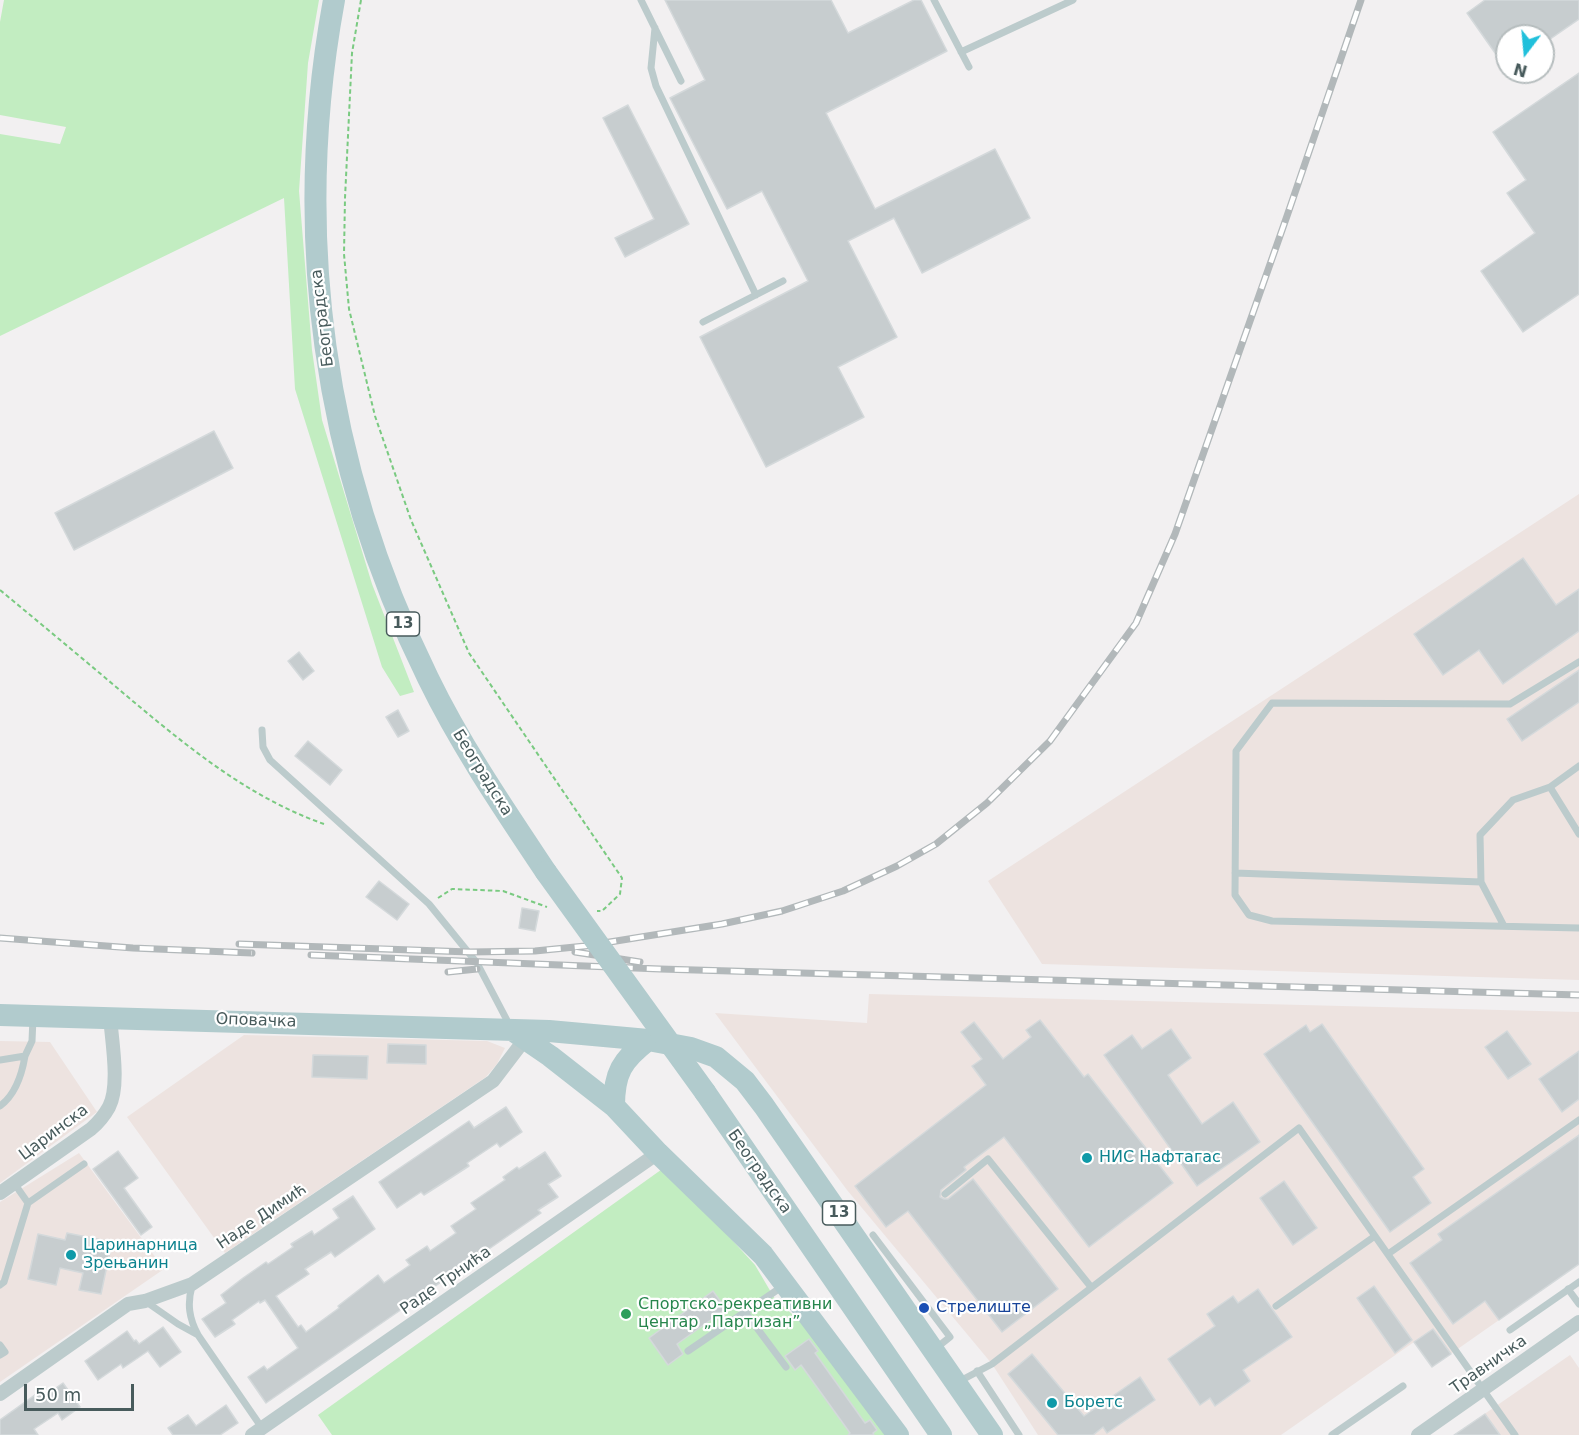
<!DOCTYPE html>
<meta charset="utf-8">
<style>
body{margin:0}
#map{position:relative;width:1579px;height:1435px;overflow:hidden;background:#f2f0f1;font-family:"DejaVu Sans",sans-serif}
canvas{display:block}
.north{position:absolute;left:1495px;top:24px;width:60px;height:60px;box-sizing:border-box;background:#fff;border:2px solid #b6bdbe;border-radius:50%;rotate:196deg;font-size:16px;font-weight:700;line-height:24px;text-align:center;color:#485b5c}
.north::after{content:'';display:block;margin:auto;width:21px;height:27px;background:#21c0db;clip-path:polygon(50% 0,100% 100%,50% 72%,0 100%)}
.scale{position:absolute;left:24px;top:1384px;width:110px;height:27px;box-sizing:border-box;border:3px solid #485b5c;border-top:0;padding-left:8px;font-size:18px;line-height:21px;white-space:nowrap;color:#485b5c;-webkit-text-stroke:4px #fff;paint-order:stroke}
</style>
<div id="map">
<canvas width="1579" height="1435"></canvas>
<div class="north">N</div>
<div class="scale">50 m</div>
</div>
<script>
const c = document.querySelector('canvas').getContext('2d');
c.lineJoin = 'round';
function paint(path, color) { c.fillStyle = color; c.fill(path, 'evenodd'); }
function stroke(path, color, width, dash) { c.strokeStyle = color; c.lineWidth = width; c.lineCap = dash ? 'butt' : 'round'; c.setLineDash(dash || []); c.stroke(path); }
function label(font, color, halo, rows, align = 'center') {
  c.font = font + ' "DejaVu Sans",sans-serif'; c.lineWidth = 4.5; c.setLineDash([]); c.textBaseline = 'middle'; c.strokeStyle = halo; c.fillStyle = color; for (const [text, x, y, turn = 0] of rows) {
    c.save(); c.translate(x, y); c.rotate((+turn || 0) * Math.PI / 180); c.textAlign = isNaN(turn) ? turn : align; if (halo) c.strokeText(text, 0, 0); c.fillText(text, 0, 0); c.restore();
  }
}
paint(new Path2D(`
 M1579 494V980L1042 964 988 881Z
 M869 994 1579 1012V1264L1432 1367 1414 1342 1281 1435H1038L992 1364 847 1190 715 1013 867 1023Z
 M244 1035 487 1041 505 1048 497 1064 486 1077 225 1253 127 1117Z
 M0 1041 50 1042 97 1112 0 1183Z
 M79 1153 164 1269 0 1382V1202Z
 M1570 1355 1579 1368V1435H1454Z`), '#ede3e0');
paint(new Path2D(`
 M4 0H319L308 63 299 191 312 350 322 420 372 584 414 692 400 696 382 667 295 389 284 198 0 336V134L60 144 66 127 0 115V22Z
 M665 1167 755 1265 775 1299 809 1329 889 1435H332L318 1415Z`), '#c2edc1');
const building = new Path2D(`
 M665 0H831L848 33 914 0H921L947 51 826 113 875 209 995 149 1030 218 922 273 894 218 848 241 897 337 838 367 864 417 766 467 700 337 808 281 762 191 727 209 670 98 705 80Z
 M1485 0H1579V19L1543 44V36H1507V70L1467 13Z
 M1579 73V294L1523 332 1481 271 1535 233 1507 193 1526 180 1493 132Z
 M628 105 689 224 625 257 615 238 654 219 603 118Z
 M214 431 233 468 74 550 55 513Z
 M1523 558 1556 605 1579 589V631L1503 684 1479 650 1443 675 1414 634Z
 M299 652 314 671 303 680 288 661Z
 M1579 670V702L1522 741 1507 719Z
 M398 710 409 731 398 737 386 717Z
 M308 741 342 770 330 785 295 756Z
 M379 881 409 904 397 920 366 897Z
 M522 908 539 911 535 931 519 928Z
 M1040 1020 1084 1077 1088 1074 1173 1183 1089 1247 1004 1137 964 1167 966 1170 941 1190 940 1197 944 1199H948L973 1179 1058 1289 1002 1332 908 1211 886 1227 855 1186 986 1085 972 1066 982 1059 961 1032 974 1022 1003 1059 1031 1037 1026 1030Z
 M1322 1024 1424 1169 1413 1177 1431 1203 1390 1232 1264 1054 1306 1025 1310 1032Z
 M1171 1029 1191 1058 1168 1075 1202 1124 1233 1102 1260 1142 1197 1186 1104 1055 1132 1035 1142 1049Z
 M1507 1031 1531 1064 1508 1079 1485 1047Z
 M388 1044 426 1045V1064L387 1063Z
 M1579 1051V1099L1562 1112 1539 1079Z
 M313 1055 368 1056 367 1079 312 1077Z
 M506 1107 522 1132 500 1147 497 1143 467 1163 469 1166 449 1179 424 1195 421 1192 397 1208 379 1182 469 1121 474 1128Z
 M1579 1135V1264L1499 1320 1485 1301 1453 1324 1410 1263 1442 1240 1438 1234Z
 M118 1151 138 1178 124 1188 152 1227 141 1235 93 1169Z
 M545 1152 561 1176 548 1184 558 1197 538 1210 541 1213 266 1403 248 1377 264 1366 267 1370 298 1348 265 1300 260 1303 259 1301 232 1320 235 1324 215 1337 202 1319 226 1303 221 1295 243 1278 266 1262 268 1264 293 1247 291 1244 312 1231 314 1235 339 1218 333 1209 353 1196 375 1229 335 1257 331 1252 305 1269 309 1274 276 1296 298 1327 301 1325 306 1332 339 1308 338 1306 378 1275 384 1283 410 1265 406 1260 427 1246 430 1251 456 1233 451 1226 476 1209 471 1203 505 1180 503 1177 517 1167 519 1169Z
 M1284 1181 1317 1228 1293 1245 1260 1198Z
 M67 1233 112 1242 101 1294 79 1290 83 1273 60 1268 56 1285 28 1279 38 1234 65 1240Z
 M1374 1286 1412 1340 1395 1353 1357 1298Z
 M1258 1289 1292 1337 1243 1370 1250 1381 1215 1406 1210 1398 1200 1405 1168 1359 1215 1326 1207 1314 1233 1296 1238 1303Z
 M713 1291 726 1309 677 1344 683 1354 668 1365 649 1338Z
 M163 1327 181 1352 160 1367 148 1351 123 1368 121 1364 98 1380 85 1361 127 1331 134 1341 136 1340 139 1344Z
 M1433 1329 1451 1354 1432 1367 1414 1342Z
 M809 1339 818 1351 815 1353 865 1423 870 1420 877 1430 873 1433 874 1435H848L850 1433 801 1365 795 1370 785 1356Z
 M1032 1354 1084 1416 1140 1377 1155 1400 1107 1433 1103 1427 1093 1435H1058L1008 1374Z
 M63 1383 80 1407 62 1420 58 1413 34 1429 38 1435H0V1420L39 1392 43 1397Z
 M226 1405 238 1423 220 1435H173L168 1428 188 1415 196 1426Z
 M1485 1414 1500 1435H1454Z`);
paint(building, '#c7cdcf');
stroke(building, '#d4d9db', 1.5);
stroke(new Path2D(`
 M361 0 352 53 345 198 344 254 349 309 375 416 411 520 469 653 622 878 620 894 602 911H597
 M0 590C41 624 82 658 122 692 184 744 247 797 324 824
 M438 898 452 889 503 891 547 907`), '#7aca81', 2, [4.5, 3]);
stroke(new Path2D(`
 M641 0 681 81
 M934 0 969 67
 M655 28 651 68 656 86 756 295
 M961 52 1073 0
 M703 322 783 281
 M1579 662 1510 704 1272 703 1236 751 1235 895 1249 915 1272 921 1579 928
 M262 730 263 747 270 760 429 904 477 963 510 1026
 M1550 787 1579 834
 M1235 873 1481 882
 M1504 926 1481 882 1480 835 1513 800 1550 787 1579 766
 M0 1060 25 1056 32 1041 33 1018
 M0 1106C15 1095 22 1074 25 1056
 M14 1183 28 1203 84 1164
 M945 1194 988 1159 1091 1287
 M873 1235 950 1337 935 1349
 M1388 1254 1579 1120
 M0 1285 4 1282 28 1203
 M192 1286C187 1304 189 1318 198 1335
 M1568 1289 1579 1304
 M145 1301 178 1324 198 1335 262 1428
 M1276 1306 1375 1236
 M745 1312 786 1367
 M1510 1330 1579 1282
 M0 1345 5 1352 0 1355
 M688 1351 783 1286
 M977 1371 1019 1435
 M958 1382 992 1364 1299 1128 1515 1435
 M1332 1435 1403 1386`), '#bccbcc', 7);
stroke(new Path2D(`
 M0 1193 91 1129C98 1123 104 1116 109 1107 120 1086 112 1042 110 1017
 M0 1394 128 1304 145 1301 192 1284 493 1081 525 1039
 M252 1435 658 1153
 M1418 1435 1579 1322`), '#bccbcc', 14);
stroke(new Path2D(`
 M334 0C291 233 323 465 428 678 461 746 504 809 546 872
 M0 1015 549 1031 648 1040 691 1048 716 1057 745 1081 764 1106 992 1435
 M512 1030 550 1056 614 1106 658 1153 763 1255 898 1435
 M705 1092 941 1435
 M614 1106C614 1073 622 1060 648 1040`), '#b1cbcd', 22);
const rail = new Path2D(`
 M0 938 133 948 252 953
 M239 944 470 952 535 951 585 946 722 924 782 911 843 891 897 866 936 844 987 803 1050 741 1136 623 1175 534 1287 216 1361 0
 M575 952 640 962
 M311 955 660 969 1579 995
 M448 972 477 969`);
stroke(rail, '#b2b8ba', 7);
stroke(rail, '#fff', 4.5, [14]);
stroke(new Path2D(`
 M546 872 705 1092`), '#b1cbcd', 22);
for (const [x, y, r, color] of [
 [1087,1158,6,"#0f9aa8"],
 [71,1255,6,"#0f9aa8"],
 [924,1308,6,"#1a4fb4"],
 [626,1314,6,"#2e9e5b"],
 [1052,1403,6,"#0f9aa8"]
]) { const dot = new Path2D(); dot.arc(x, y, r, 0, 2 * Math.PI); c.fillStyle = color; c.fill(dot); stroke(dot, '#fff', 2); }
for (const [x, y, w] of [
 [403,624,33],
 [839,1213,33]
]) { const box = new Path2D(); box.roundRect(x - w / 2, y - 12, w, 24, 4.5); c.fillStyle = '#fff'; c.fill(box); stroke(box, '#485b5c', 1.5); }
label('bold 15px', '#485b5c', null, [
 ["13",403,624],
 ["13",839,1213]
]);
label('16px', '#485b5c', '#fff', [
 ["Београдска",323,318,-97],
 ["Београдска",482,773,58],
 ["Оповачка",256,1021,2],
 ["Царинска",54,1133,-37],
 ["Београдска",759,1172,55],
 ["Наде Димић",262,1217,-34],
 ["Раде Трнића",446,1281,-35],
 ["Травничка",1489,1365,-35]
]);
label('16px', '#0d838f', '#fff', [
 ["НИС Нафтагас",1099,1158],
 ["Царинарница",83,1246],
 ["Зрењанин",83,1264],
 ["Боретс",1064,1403]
], 'left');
label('16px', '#27864d', '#fff', [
 ["Спортско-рекреативни",638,1305],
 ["центар „Партизан”",638,1323]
], 'left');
label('16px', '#164399', '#fff', [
 ["Стрелиште",936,1308]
], 'left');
</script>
